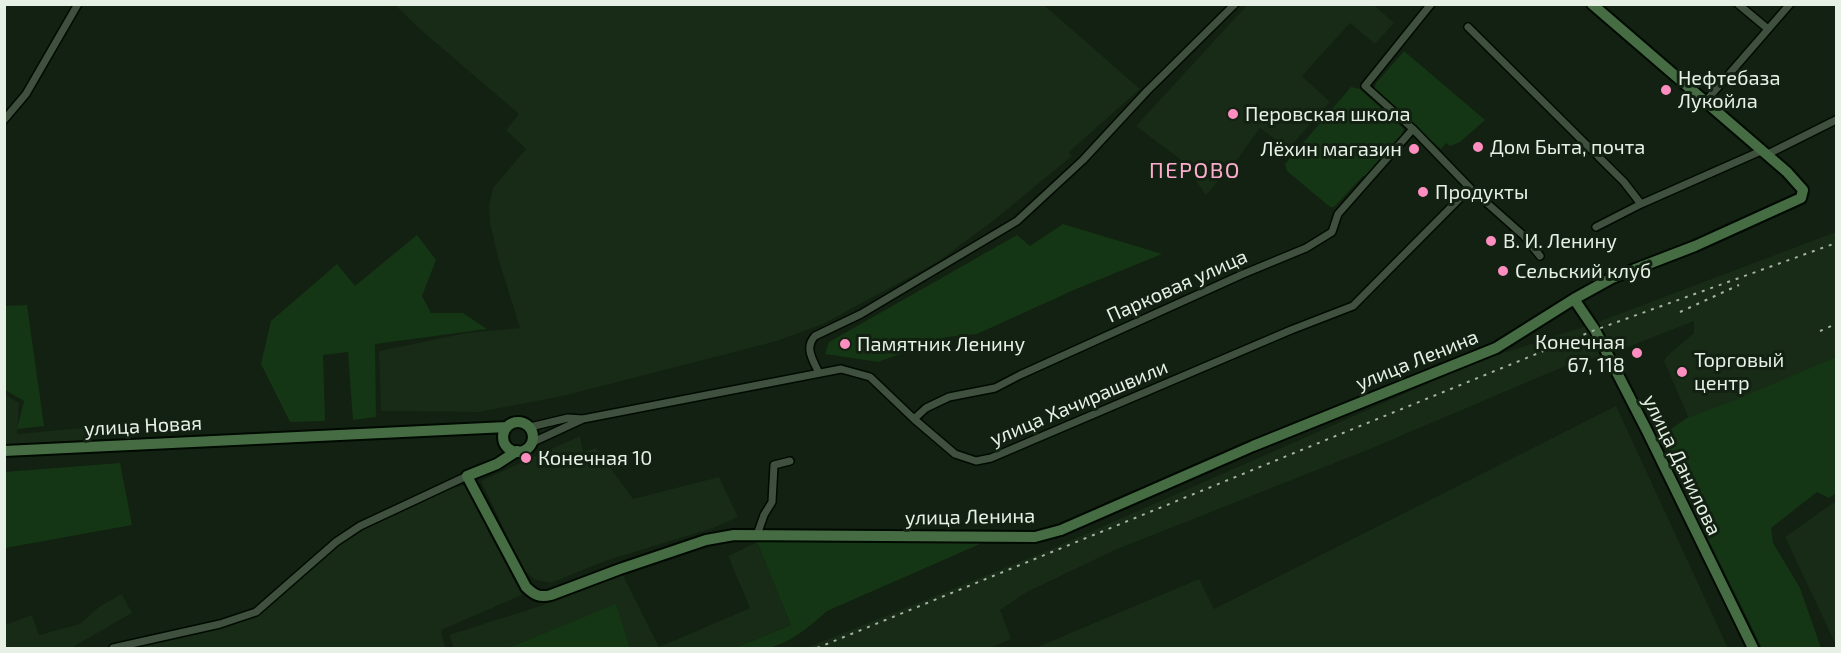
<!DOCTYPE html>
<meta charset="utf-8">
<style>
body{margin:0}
#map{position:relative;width:1841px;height:653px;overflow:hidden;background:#122111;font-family:"Exo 2",sans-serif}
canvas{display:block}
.frame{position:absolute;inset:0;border:6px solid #e6f0e5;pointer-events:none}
</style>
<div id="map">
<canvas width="1841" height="653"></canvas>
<div class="frame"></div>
</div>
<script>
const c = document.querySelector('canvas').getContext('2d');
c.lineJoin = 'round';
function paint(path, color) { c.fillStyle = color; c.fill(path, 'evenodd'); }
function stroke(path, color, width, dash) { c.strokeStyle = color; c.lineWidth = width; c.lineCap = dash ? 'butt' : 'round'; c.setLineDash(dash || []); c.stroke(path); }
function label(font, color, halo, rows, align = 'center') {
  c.font = font + ' "Exo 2",sans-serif'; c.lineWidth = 6; c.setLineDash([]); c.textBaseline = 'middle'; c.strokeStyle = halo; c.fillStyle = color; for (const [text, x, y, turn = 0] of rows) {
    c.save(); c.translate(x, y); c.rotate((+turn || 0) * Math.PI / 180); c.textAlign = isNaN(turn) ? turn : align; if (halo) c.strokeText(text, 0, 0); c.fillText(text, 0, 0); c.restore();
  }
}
paint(new Path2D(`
 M395 5H1044L1140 89 1069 152 1072 156 993 221 936 263 823 324 777 341 563 396 479 412 381 411 379 351 466 333 520 328 499 261 490 224 489 206 493 188 526 149 506 130 519 114 422 31Z
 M1247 5H1374L1394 23 1375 44 1350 23 1302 76 1330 102 1288 149 1260 128 1237 160 1206 195 1181 160 1136 126Z
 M1836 232V357L1690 421 1664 361 1666 357 1694 333V321L1603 357 1577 361 1370 449 1115 550 1027 592 1000 610 1011 639 990 648H806L1049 550 1481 360 1587 326Z
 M4 394 19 403 17 434 93 427 97 439 5 445Z
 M1616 406 1728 648H1035L1199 579 1214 609Z
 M580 436 583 452 596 448 633 499 719 477 738 517 713 528 605 561 551 583 536 580 524 571 481 481Z
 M465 485 522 595 441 630 445 648H113L212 625 266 606 328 547 382 518 444 490Z
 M1836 501V645L1785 537Z
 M757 542 791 625 735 648H630L616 605 508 648H454L449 635 537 607 623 575 659 647 750 608 728 556Z
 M122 594 132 613 71 648H5V625L32 615 39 635 80 624 100 606Z`), '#172b16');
paint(new Path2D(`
 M1404 51 1485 120 1460 142 1450 146 1446 143 1441 149 1374 91 1376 83Z
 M1351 87 1360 89 1404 129 1401 136 1369 176H1363L1334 207H1330L1287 171 1285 164Z
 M1063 224 1162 254 1076 289 977 334 947 337 878 362 825 354 829 342 1017 235 1030 246Z
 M417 235 436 260 422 296 431 313H463L487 329 375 344 376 417 353 420 348 352 323 355 325 421 290 422 261 364 271 321 337 264 355 286Z
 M27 305 44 426 17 429 24 401 5 390V306Z
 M1836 357V493L1829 498 1817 492 1771 528 1773 543 1800 588 1821 648H1762L1695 513 1662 435 1687 418 1733 401Z
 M120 463 132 525 5 548V472Z
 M989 540 827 611C810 626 791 643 768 648 758 650 745 648 735 648L791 625 757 542Z
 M616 604 630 648H508Z`), '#153614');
const street = new Path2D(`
 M1431 4 1365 86 1413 129 1470 188 1524 236 1540 256
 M1738 4 1768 29
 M1468 27 1624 182 1641 204
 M1705 102 1790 4
 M4 120 26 94 78 4
 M1766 155 1836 120
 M1596 227 1641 204 1761 151
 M819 373C813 360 804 348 815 336L861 314 1017 221 1083 160 1147 91 1235 4
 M914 419 926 408 949 397 995 388 1020 375 1243 274 1306 248 1332 232 1338 214 1413 129
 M530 427 568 418 583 419 841 369 870 377 914 419 955 454 976 461 991 458 1291 330 1353 306 1470 188
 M531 443 583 419
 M757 535 764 515 772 502 774 465 790 461
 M113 648 220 624 256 612 336 542 360 526 467 476`);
const secondary = new Path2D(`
 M1574 299 1595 330 1647 431 1753 648
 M503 437a15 15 0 1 1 30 0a15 15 0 1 1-30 0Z
 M4 451 507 427
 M517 451 497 464 467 476 526 587C534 595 540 598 551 595L620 569 706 540 734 535 1035 537 1061 530 1253 446 1496 348 1574 299 1612 278 1695 246 1801 198 1803 190 1787 172 1592 4`);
stroke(street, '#010a01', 10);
stroke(secondary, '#010a01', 14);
stroke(street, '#3f503e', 7);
stroke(secondary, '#466c44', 10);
stroke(new Path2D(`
 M1680 312 1739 285
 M1820 331 1836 324
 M817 648 1595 330 1836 243`), '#a6b2a5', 2, [3, 6]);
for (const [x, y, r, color] of [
 [1666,90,6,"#fd8ebf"],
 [1233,114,6,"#fd8ebf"],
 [1478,147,6,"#fd8ebf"],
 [1414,149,6,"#fd8ebf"],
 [1423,192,6,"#fd8ebf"],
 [1491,241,6,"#fd8ebf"],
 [1503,271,6,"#fd8ebf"],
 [845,344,6,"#fd8ebf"],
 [1637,353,6,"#fd8ebf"],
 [1682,372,6,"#fd8ebf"],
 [526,458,6,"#fd8ebf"]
]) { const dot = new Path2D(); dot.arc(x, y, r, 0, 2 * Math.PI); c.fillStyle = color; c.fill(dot); stroke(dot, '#122111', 2); }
label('20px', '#e6f0e5', '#122111', [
 ["Нефтебаза",1678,78],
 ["Лукойла",1678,101],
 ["Перовская школа",1245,114],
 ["Дом Быта, почта",1490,147],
 ["Лёхин магазин",1402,149,"right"],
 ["Продукты",1435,192],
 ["В. И. Ленину",1503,241],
 ["Сельский клуб",1515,271],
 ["Конечная",1625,342,"right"],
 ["67, 118",1625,365,"right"],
 ["Памятник Ленину",857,344],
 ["Торговый",1694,360],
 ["центр",1694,383],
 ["Конечная 10",538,458]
], 'left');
label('20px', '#e6f0e5', '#122111', [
 ["Парковая улица",1177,286,-24],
 ["улица Ленина",1417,360,-22],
 ["улица Хачирашвили",1079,403,-23],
 ["улица Новая",143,426,-3],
 ["улица Данилова",1682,465,64],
 ["улица Ленина",970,517,-1]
]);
c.letterSpacing = '1.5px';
label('22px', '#fcadcd', '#122111', [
 ["ПЕРОВО",1195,171]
]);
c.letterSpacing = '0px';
</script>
